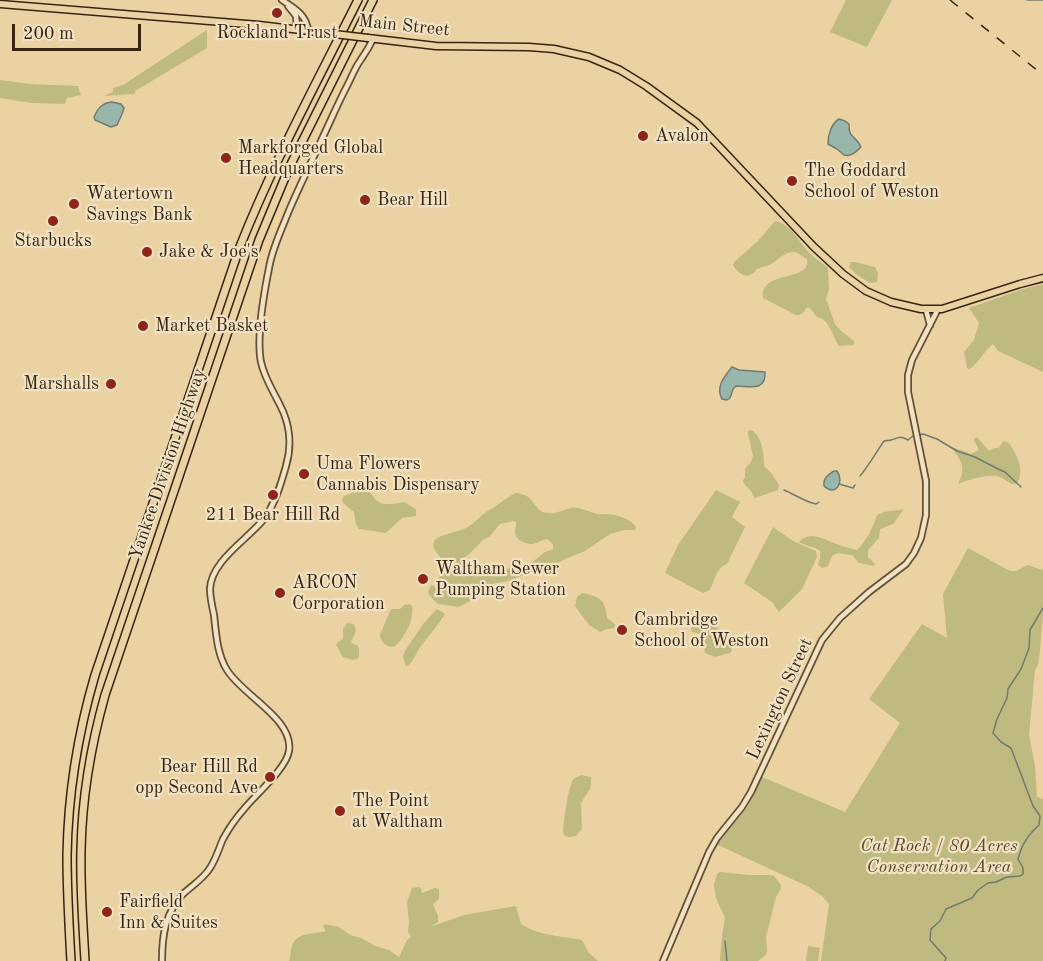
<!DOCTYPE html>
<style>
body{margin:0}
#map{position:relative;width:1043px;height:961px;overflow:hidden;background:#ebd2a2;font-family:"Old Standard TT",serif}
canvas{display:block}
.scale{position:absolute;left:12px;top:24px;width:129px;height:27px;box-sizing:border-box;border:3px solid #362411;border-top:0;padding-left:8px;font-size:18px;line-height:21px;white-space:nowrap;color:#362411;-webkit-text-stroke:4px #f2e2c3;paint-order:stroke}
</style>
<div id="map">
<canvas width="1043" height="961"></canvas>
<div class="scale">200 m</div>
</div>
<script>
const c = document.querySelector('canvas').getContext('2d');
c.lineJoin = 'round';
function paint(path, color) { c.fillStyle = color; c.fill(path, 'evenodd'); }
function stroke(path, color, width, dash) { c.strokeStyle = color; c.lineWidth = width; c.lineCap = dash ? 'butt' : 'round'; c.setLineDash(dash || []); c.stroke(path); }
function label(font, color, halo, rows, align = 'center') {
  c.font = font + ' "Old Standard TT",serif'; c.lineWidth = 4.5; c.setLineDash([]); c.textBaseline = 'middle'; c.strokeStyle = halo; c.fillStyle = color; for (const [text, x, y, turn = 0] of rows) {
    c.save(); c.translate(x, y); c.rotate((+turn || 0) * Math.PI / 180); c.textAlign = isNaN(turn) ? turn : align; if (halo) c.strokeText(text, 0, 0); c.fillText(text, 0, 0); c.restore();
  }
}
paint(new Path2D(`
 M846 0H892L867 47 830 32Z
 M207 30V48L135 91V94L104 96 113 92V88L123 85Z
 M0 80 29 84 78 86 81 95 67 98 65 104 33 103 0 98Z
 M775 221C793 224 800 246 813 256 818 261 824 264 828 268L829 289 826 299 835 324 840 330 854 341V345L839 346C832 336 830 319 817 317L809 307 806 308 805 311 800 315H796L763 298C760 269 811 283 807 259 803 257 799 253 794 252 785 252 780 258 773 263 769 266 764 266 760 268 751 271 760 269 752 274 745 279 736 271 733 265L734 262 757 242Z
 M851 262H855L875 267 878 273 877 282 870 283 856 274 849 267Z
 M1043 284V372L998 351 993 344C983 351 980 363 969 369L967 368 964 352 974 340 979 323 969 308 1023 289Z
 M751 430C762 435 764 454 764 466L772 474 779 485 778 490 755 498C752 496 753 493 750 490 747 486 744 486 743 480L745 478V469L751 462 753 456 748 433V431Z
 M977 437 989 451 994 448H999L1003 441 1009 443C1017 456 1025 469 1017 484 1009 485 1007 480 1000 477 991 473 967 480 958 484 967 466 961 461 951 447 958 449 965 451 971 454L979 450 974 440 975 438Z
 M362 484C368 487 368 490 372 495 380 508 392 504 404 502L416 509V516L402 518 386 533 359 529 356 524 354 512 343 503 342 500 344 496 350 494 358 486Z
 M716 490 740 502 732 517 745 527 727 564C717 567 714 581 710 590L703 593 665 573 678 545Z
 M516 493C538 495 531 512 549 513 557 514 564 509 572 508 580 507 586 511 594 513 598 515 603 514 608 514 617 515 632 519 636 527L635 530H624L610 534 585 551 565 559 550 568 535 570 512 580 492 584 478 591 473 600 458 607 438 604 429 595 428 592 431 585 434 586 435 588H439L440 586C436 574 444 572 444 564 443 557 427 547 436 539 442 534 458 532 466 528 472 525 476 520 481 516 488 510 497 506 504 500 509 497 511 495 516 493ZM513 521 516 522C516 526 515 529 515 533 516 540 525 544 532 544 537 543 542 540 547 539L553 544V549L545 552 531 563 507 569 500 574 475 575 461 562 462 559 469 554 483 540 490 536 500 524Z
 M904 509 893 524 880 529 879 538 868 550V557L875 564 874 566 859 563 852 555 838 553 832 556 828 566 823 568 820 567 818 564 820 558V551C813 546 806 546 799 542 810 530 825 540 837 544 843 547 850 548 857 550 866 542 873 527 877 515L884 512Z
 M773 527 793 541 816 551 817 557 802 589 779 612 772 602 744 583Z
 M968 548 1010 571H1016L1028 565 1042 570 1043 568V613L1040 651 1038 665 1035 670 1029 734 1035 766 1037 797 1043 799V961H821L829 904 823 897 809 887 716 844 747 808 762 777 845 812 900 723 869 699 922 624 947 638 943 594Z
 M582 593C599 596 606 600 607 618L615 624 614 628 607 629 600 632 589 625 575 606 577 597Z
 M409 604 412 606C414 621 405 637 394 647 387 647 381 643 380 635L390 611 392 609H400L404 605Z
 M437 609 445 614C439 624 431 633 424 642 417 650 414 662 406 667L403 656 405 651 423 624Z
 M699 621C714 622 730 635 732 651L730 653 715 657 705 653 702 634 692 632 691 629 693 625Z
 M347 623 353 624C359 630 354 635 351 642L353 644 357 645 359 649V656L357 659 352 660 343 657 336 645 338 642 343 639V629Z
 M581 775 591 777V783L590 789 581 803 582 829 576 836 568 837 564 835 563 831C564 821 568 787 573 780 575 777 578 777 581 775Z
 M720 872 749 875H769L774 876 781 885V889L776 897 766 937 767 951 766 955 758 961H720L722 936 725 918 716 898 714 885 717 874Z
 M419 887 421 888 422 893 435 888 439 889V899L433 904 438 916V922L430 927 464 915 516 906 521 924C539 936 562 936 582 940L589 953 598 961H289C291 956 290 952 292 946 297 931 314 935 326 931L323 926 325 924 339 927 350 935 361 938 375 946 389 950 399 957 407 940 411 937 408 931 409 923 407 902 412 888Z
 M808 946 820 948 818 961H806Z`), '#beba80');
const water = new Path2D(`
 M112 102 121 104 124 108 122 114 117 125 111 127 95 120 94 117C98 108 102 103 112 102Z
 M839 119 845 121 849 124C848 139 857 136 861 147 856 152 851 157 844 155L837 149 828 144C828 135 831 124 839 119Z
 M732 367 739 370 765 372C766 392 750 386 736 386L733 389 730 398 727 400 722 399C715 387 725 376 732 367Z
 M834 471H837C845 483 835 497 824 486 823 478 828 475 834 471Z`);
paint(water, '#99b6ad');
stroke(water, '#717c6f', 1.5);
stroke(new Path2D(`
 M1027 0H1043
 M920 435 923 434 937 439 957 451 975 457 998 469 1005 472 1021 487
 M860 476C868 467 877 451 884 441 886 440 889 441 891 440 899 438 899 435 908 440L913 436
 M839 484 853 488 855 485
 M784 490C794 494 805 502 816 504L819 502
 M725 941 727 961
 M945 961 946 958 930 940 931 929 940 921 946 909 972 898 978 890 988 883 996 882 1007 877 1020 876 1023 874V868L1018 859C1022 844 1028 835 1039 825L1040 816 1033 806 1011 748 1001 742 993 733 997 719 1007 698 1008 689 1021 669 1029 648 1030 630 1043 608`), '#717c6f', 1.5);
const minor = new Path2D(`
 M282 0C294 8 307 15 308 31
 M288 6 296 16 297 29
 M926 310 930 325
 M162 961C162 936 165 912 184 893 193 885 204 878 210 868 216 859 219 848 223 839 229 828 236 818 244 809 256 794 286 769 289 751 294 719 243 696 227 670 217 654 216 633 214 615 212 606 210 597 210 589 211 561 248 539 264 519 275 504 281 484 286 466 292 446 290 424 280 405 273 391 264 377 261 362 256 337 264 293 269 268 272 249 281 231 288 213 298 189 310 165 321 141 330 122 338 103 348 84 352 76 355 68 360 61 365 53 370 47 373 38
 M663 961 709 852 717 838 742 807 751 792 822 640 840 618 869 592 906 564 914 553 921 538 926 515V481L908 392V375L912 360 938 309`);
const major = new Path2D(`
 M0 4 259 25 326 33
 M368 38 436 46 529 47 554 49 589 57 620 70 646 86 697 123 814 247 843 274 866 291 891 302 921 309H942L1020 284 1043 278`);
const highway = new Path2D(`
 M71 961C69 926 67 891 67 856 68 794 78 733 95 675L239 249C273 163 317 82 358 0
 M85 961C83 924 80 887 81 850 82 797 91 745 105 695L259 240 289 168 373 0`);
stroke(minor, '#635035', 8);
stroke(major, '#362411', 9);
stroke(highway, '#362411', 10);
stroke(minor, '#f2e2c3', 4.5);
stroke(major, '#ebd2a2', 6);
stroke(highway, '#ebd2a2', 7);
stroke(new Path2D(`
 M950 0 1043 75`), '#362411', 1.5, [10, 10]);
const majorBridge = new Path2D(`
 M326 33 368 38`);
stroke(majorBridge, '#362411', 9, []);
stroke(majorBridge, '#ebd2a2', 6);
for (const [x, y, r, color] of [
 [277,13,6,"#8f2418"],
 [643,136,6,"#8f2418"],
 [226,158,6,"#8f2418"],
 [792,181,6,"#8f2418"],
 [365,200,6,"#8f2418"],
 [74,204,6,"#8f2418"],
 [53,221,6,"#8f2418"],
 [147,252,6,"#8f2418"],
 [143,326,6,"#8f2418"],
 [111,384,6,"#8f2418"],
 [304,474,6,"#8f2418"],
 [273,495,6,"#8f2418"],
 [423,579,6,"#8f2418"],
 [280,593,6,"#8f2418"],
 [622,630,6,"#8f2418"],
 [270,777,6,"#8f2418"],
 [340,811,6,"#8f2418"],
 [107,912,6,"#8f2418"]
]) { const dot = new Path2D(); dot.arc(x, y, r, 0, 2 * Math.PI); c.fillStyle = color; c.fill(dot); stroke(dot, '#f2e2c3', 2); }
label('18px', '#362411', '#f2e2c3', [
 ["Main Street",404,26,6],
 ["Yankee Division Highway",168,464,-71],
 ["Lexington Street",780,699,-65]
]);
label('18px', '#362411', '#f2e2c3', [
 ["Rockland Trust",277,33,"center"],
 ["Avalon",655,136],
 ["Markforged Global",238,148],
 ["Headquarters",238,169],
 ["The Goddard",804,171],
 ["School of Weston",804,192],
 ["Watertown",86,194],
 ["Savings Bank",86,215],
 ["Bear Hill",377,200],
 ["Starbucks",53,241,"center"],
 ["Jake & Joe's",159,252],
 ["Market Basket",155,326],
 ["Marshalls",99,384,"right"],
 ["Uma Flowers",316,464],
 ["Cannabis Dispensary",316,485],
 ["211 Bear Hill Rd",273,515,"center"],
 ["Waltham Sewer",435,569],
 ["Pumping Station",435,590],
 ["ARCON",292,583],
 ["Corporation",292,604],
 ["Cambridge",634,620],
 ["School of Weston",634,641],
 ["Bear Hill Rd",258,767,"right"],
 ["opp Second Ave",258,788,"right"],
 ["The Point",352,801],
 ["at Waltham",352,822],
 ["Fairfield",119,902],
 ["Inn & Suites",119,923]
], 'left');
label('italic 18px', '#584a2d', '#f2e2c3', [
 ["Cat Rock / 80 Acres",939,846],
 ["Conservation Area",939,867]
]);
</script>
